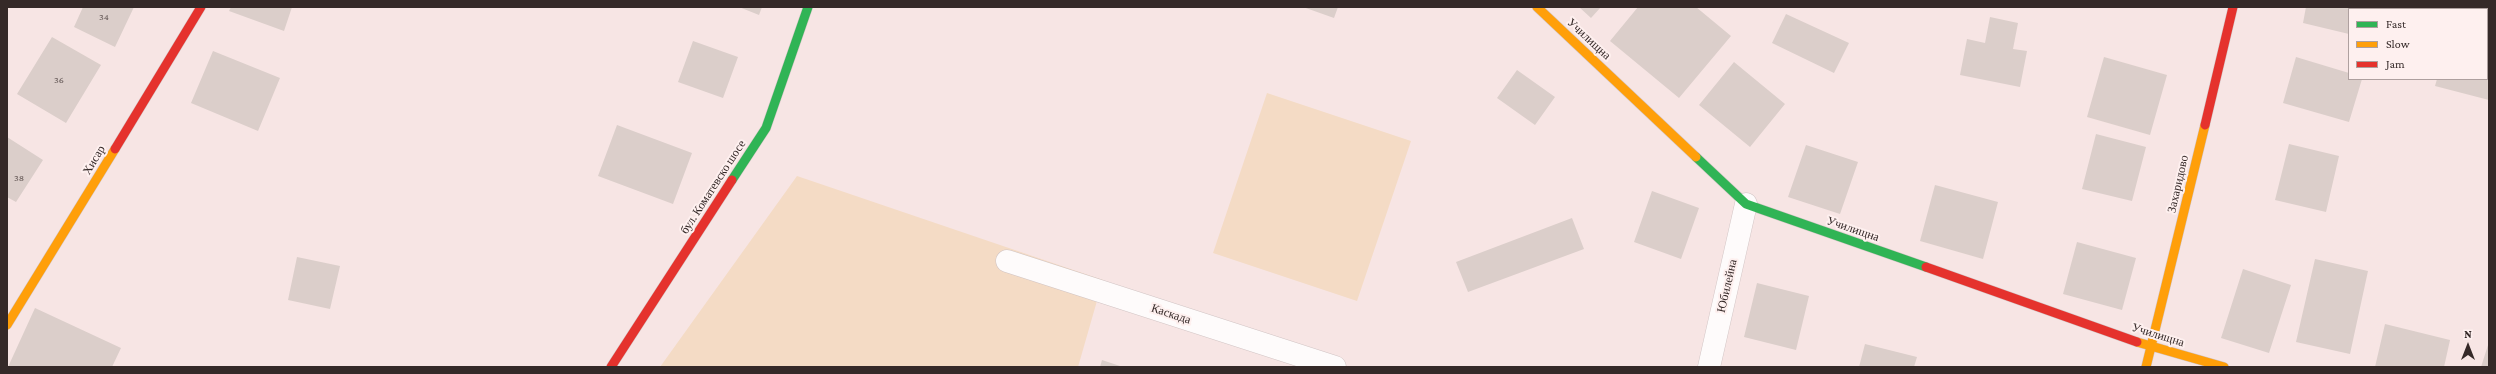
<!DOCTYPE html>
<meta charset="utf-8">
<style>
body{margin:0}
#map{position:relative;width:2496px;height:374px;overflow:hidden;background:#f7e5e4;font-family:"Crimson Pro",serif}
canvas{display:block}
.frame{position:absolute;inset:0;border:8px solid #352928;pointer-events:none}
.legend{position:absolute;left:2348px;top:8px;width:140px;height:72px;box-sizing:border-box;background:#fef0ef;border:1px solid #aea09f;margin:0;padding:5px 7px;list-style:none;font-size:12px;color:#352928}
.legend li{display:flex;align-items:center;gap:8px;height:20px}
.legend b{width:20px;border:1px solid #aea09f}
.north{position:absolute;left:2448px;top:326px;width:40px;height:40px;-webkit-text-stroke:3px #fef0ef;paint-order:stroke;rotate:0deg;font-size:11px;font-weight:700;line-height:16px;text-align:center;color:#352928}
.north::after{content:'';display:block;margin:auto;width:14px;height:18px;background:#352928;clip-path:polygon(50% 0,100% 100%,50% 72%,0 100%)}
</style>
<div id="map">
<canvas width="2496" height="374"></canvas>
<div class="frame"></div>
<ul class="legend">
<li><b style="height:5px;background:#30b455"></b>Fast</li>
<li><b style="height:5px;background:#ff9f0a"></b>Slow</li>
<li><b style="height:5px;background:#e5322d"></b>Jam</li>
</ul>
<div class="north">N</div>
</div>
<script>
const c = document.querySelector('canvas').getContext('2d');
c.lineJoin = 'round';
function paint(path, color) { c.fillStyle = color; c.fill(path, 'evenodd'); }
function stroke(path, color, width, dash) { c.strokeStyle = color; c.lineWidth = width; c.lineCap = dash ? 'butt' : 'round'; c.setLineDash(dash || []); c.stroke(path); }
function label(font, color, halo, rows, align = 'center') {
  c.font = font + ' "Crimson Pro",serif'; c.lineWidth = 4; c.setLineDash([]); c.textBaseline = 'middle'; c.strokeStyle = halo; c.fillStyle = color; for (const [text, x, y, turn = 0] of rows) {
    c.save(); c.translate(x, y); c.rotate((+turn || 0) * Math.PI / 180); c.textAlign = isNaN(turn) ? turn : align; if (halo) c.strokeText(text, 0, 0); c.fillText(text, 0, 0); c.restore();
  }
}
paint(new Path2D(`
 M1267 93 1411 141 1357 301 1213 253Z
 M797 176 1103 280 1078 367H660Z`), '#f4dbc5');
paint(new Path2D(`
 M83 7H134L115 47 74 27Z
 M231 7H292L284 31 229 11Z
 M739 7H762L759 15Z
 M1303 7H1338L1334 18Z
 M1579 7H1601L1591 18Z
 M1638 7H1696L1731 36 1679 98 1610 41Z
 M2306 7H2396V9H2349V34L2303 23Z
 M1786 14 1849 43 1834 73 1772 43Z
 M1990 17 2018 23 2013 49 2027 51 2020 87 1960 75 1967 39 1985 43Z
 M2487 23H2489V100L2435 86 2437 79H2487Z
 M52 37 101 65 66 123 17 94Z
 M693 41 738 57 723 98 678 82Z
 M213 51 280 78 258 131 191 103Z
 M2104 57 2167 75 2150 135 2087 117Z
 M2296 57 2349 73V79H2362L2349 122 2283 103Z
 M1734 62 1785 104 1750 147 1699 105Z
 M1517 70 1555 97 1535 125 1497 98Z
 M617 125 692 153 673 204 598 176Z
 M2096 134 2146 147 2132 201 2082 189Z
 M7 137 43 160 16 202 7 197Z
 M2289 144 2339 156 2326 212 2275 200Z
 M1806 145 1858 162 1840 214 1788 197Z
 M1935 185 1998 202 1983 259 1920 241Z
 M1652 191 1699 208 1681 259 1634 242Z
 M1572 218 1584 249 1468 292 1456 262Z
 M2077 242 2136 258 2122 310 2063 294Z
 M297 257 340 266 330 309 288 300Z
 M2315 259 2368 271 2350 354 2296 342Z
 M2243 269 2291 285 2269 353 2221 338Z
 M1757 283 1809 296 1796 350 1744 337Z
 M35 308 121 348 112 367H8Z
 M2385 324 2450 340 2444 367H2375Z
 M2489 342V367H2481Z
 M1865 344 1917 357 1914 367H1859Z
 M1102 360 1123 367H1100Z`), '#dbceca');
const street = new Path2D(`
 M1007 261 1335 367
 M1709 367 1746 204`);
const fast = new Path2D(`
 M1696 157 1746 204 1926 267
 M732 180 766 128 808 7`);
const slow = new Path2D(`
 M1537 7 1696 157
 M7 325 115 149
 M2137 342 2224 367
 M2146 367 2205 125`);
const jam = new Path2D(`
 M2205 125 2233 7
 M115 149 201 7
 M1926 267 2137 342
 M611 367 732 180`);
stroke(street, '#d1c4c4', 23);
stroke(fast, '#d1c4c4', 10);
stroke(slow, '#d1c4c4', 10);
stroke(jam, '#d1c4c4', 10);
stroke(street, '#fefbfb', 22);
stroke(fast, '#30b455', 9);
stroke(slow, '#ff9f0a', 9);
stroke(jam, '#e5322d', 9);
label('10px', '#5f5351', null, [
 ["34",104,17],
 ["36",59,80],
 ["38",19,178]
]);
label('12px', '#352928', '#fef0ef', [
 ["Училищна",1589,39,43],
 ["Хисар",94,160,-59],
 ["Захаридово",2178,184,-77],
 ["бул. Коматевско шосе",713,187,-57],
 ["Училищна",1853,229,19],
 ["Юбилейна",1727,286,-77],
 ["Каскада",1171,314,18],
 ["Училищна",2158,335,17]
]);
</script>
